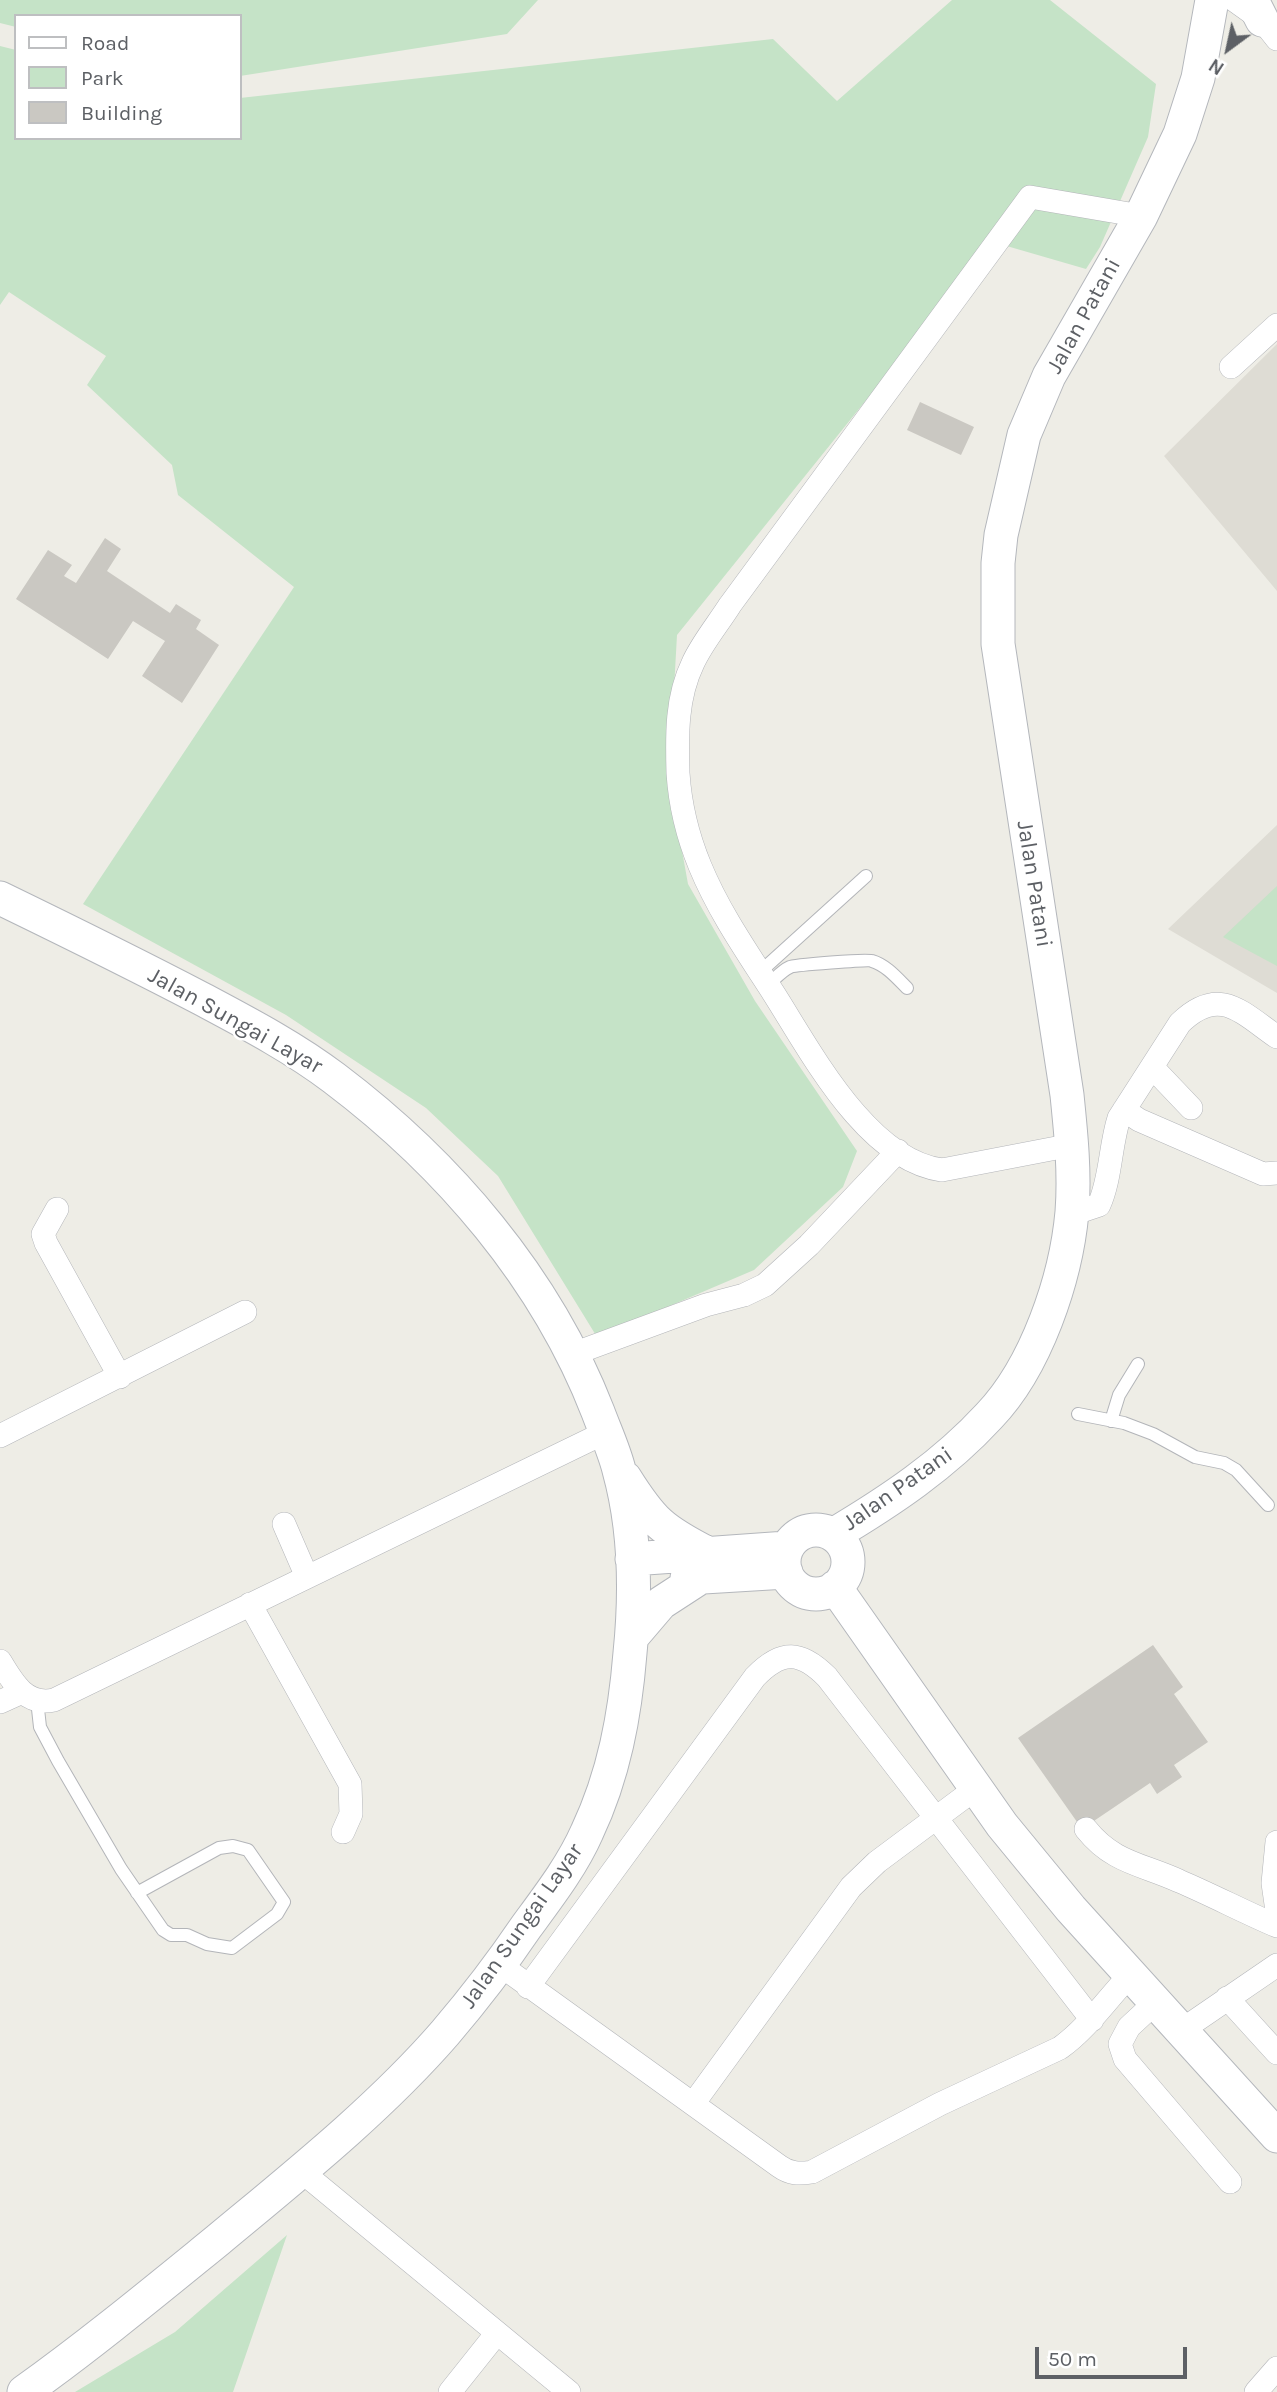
<!DOCTYPE html>
<style>
body{margin:0}
#map{position:relative;width:1277px;height:2392px;overflow:hidden;background:#eeede6;font-family:Karla,sans-serif}
canvas{display:block}
.legend{position:absolute;left:14px;top:14px;width:228px;height:126px;box-sizing:border-box;background:#fff;border:2px solid #bebfc1;margin:0;padding:9px 12px;list-style:none;font-size:21px;color:#5d6065}
.legend li{display:flex;align-items:center;gap:14px;height:35px}
.legend b{width:35px;border:2px solid #bebfc1}
.north{position:absolute;left:1193px;top:14px;width:70px;height:70px;-webkit-text-stroke:5px #fff;paint-order:stroke;rotate:213deg;font-size:19px;font-weight:700;line-height:28px;text-align:center;color:#5d6065}
.north::after{content:'';display:block;margin:auto;width:24px;height:32px;background:#5d6065;clip-path:polygon(50% 0,100% 100%,50% 72%,0 100%)}
.scale{position:absolute;left:1035px;top:2347px;width:152px;height:32px;box-sizing:border-box;border:4px solid #5d6065;border-top:0;padding-left:9px;font-size:21px;line-height:24px;white-space:nowrap;color:#5d6065;-webkit-text-stroke:5px #fff;paint-order:stroke}
</style>
<div id="map">
<canvas width="1277" height="2392"></canvas>
<ul class="legend">
<li><b style="height:9px;background:#fff"></b>Road</li>
<li><b style="height:19px;background:#c5e3c7"></b>Park</li>
<li><b style="height:19px;background:#cac8c2"></b>Building</li>
</ul>
<div class="north">N</div>
<div class="scale">50 m</div>
</div>
<script>
const c = document.querySelector('canvas').getContext('2d');
c.lineJoin = 'round';
function paint(path, color) { c.fillStyle = color; c.fill(path, 'evenodd'); }
function stroke(path, color, width, dash) { c.strokeStyle = color; c.lineWidth = width; c.lineCap = dash ? 'butt' : 'round'; c.setLineDash(dash || []); c.stroke(path); }
function label(font, color, halo, rows, align = 'center') {
  c.font = font + ' Karla,sans-serif'; c.lineWidth = 5; c.setLineDash([]); c.textBaseline = 'middle'; c.strokeStyle = halo; c.fillStyle = color; for (const [text, x, y, turn = 0] of rows) {
    c.save(); c.translate(x, y); c.rotate((+turn || 0) * Math.PI / 180); c.textAlign = isNaN(turn) ? turn : align; if (halo) c.strokeText(text, 0, 0); c.fillText(text, 0, 0); c.restore();
  }
}
paint(new Path2D(`
 M1277 344V591L1164 456Z
 M1277 825V993L1168 929Z`), '#dedcd4');
paint(new Path2D(`
 M0 0H538L507 34 240 76V16H16V27L0 23Z
 M952 0H1050L1156 84 1148 137 1100 247 1086 269 986 240 900 358 677 635 669 779 688 884 755 1001 857 1151 843 1187 754 1270 597 1337 498 1176 426 1108 286 1015 83 904 294 587 178 495 172 465 87 385 106 356 9 292 0 305V46L16 50V138H240V98L773 39 837 101Z
 M1277 886V966L1223 937Z
 M287 2235 233 2392H75L175 2332Z`), '#c5e3c7');
paint(new Path2D(`
 M920 402 974 427 961 455 907 430Z
 M105 538 121 549 107 571 170 613 176 604 201 620 196 629 219 645 182 703 142 676 165 641 133 621 108 659 16 599 48 550 72 565 64 576 76 583Z
 M1153 1645 1183 1687 1174 1694 1208 1742 1174 1765 1182 1777 1157 1794 1150 1783 1082 1829 1018 1738Z`), '#cac8c2');
const lane = new Path2D(`
 M760 972 866 876
 M768 985C775 979 781 971 790 967 794 965 868 959 872 961 886 965 897 978 907 988
 M1078 1414 1124 1423 1153 1434 1195 1457 1224 1463 1236 1470 1268 1505
 M1111 1421 1119 1395 1138 1364
 M37 1700 40 1727 58 1761 121 1869 163 1930 171 1935H187L207 1944 232 1948 277 1914 284 1902 248 1850 233 1846 219 1848 137 1893`);
const street = new Path2D(`
 M1234 0 1262 20 1277 39
 M1231 367 1277 325
 M1152 1067 1191 1108
 M1124 1110 1139 1120 1263 1174 1277 1173
 M1072 1145 942 1170C867 1160 811 1052 774 994 747 952 719 912 700 866 688 837 680 804 678 773 677 735 676 698 693 663 702 643 718 624 730 605L1030 197 1141 216
 M57 1209 43 1234 46 1243 120 1377
 M1072 1214 1099 1205C1111 1178 1110 1146 1119 1118L1180 1023C1219 985 1241 1012 1277 1037
 M573 1354 706 1305 744 1295 765 1285 809 1245 898 1151
 M0 1436 245 1312
 M284 1524 307 1577
 M250 1604 350 1784 351 1814 343 1832
 M0 1661C13 1683 26 1706 54 1700L606 1432
 M0 1702 22 1692
 M1086 1829C1113 1863 1142 1864 1179 1881 1212 1895 1244 1912 1277 1926
 M1277 1842 1273 1883 1277 1911
 M500 1965 779 2166C790 2174 799 2174 812 2172L940 2104 1060 2048C1088 2028 1107 1999 1131 1974
 M528 1987 755 1677C782 1649 801 1651 827 1677L1092 2020
 M1227 1998 1277 2053
 M1156 2002 1129 2027 1120 2044 1125 2059 1230 2182
 M1182 2030 1277 1965
 M693 2104 851 1887 877 1862 975 1789
 M301 2171 569 2392
 M450 2392 497 2333
 M1256 2392 1277 2368`);
const secondary = new Path2D(`
 M1252 0 1262 20
 M0 898C68 931 135 964 202 999 247 1023 293 1047 334 1078 448 1164 546 1278 598 1412 605 1431 614 1450 619 1470 635 1528 636 1594 630 1653 625 1715 614 1775 587 1832 572 1866 548 1897 526 1927 501 1964 474 1999 445 2033 379 2109 295 2176 218 2240 154 2292 91 2344 24 2392
 M625 1478C652 1521 662 1530 707 1553
 M784 1562a32 32 0 1 1 64 0a32 32 0 1 1-64 0Z
 M833 1535C890 1501 944 1465 989 1416 1036 1367 1066 1279 1072 1212 1075 1173 1071 1134 1067 1095L998 644V563L1001 535 1024 435 1049 376 1141 216 1180 134 1198 78 1212 0
 M632 1559 787 1548
 M687 1578 786 1572
 M835 1587 1002 1825 1071 1909 1277 2136
 M632 1637 661 1603 701 1577`);
stroke(lane, '#b3b5b9', 14);
stroke(street, '#b3b5b9', 24);
stroke(secondary, '#b4b7bc', 35);
stroke(lane, '#fff', 12);
stroke(street, '#fff', 23);
stroke(secondary, '#fff', 33);
label('23px', '#5d6065', '#fff', [
 ["Jalan Patani",1084,316,-61],
 ["Jalan Patani",1034,884,81],
 ["Jalan Sungai Layar",235,1021,29],
 ["Jalan Patani",898,1489,-35],
 ["Jalan Sungai Layar",522,1926,-55]
]);
</script>
